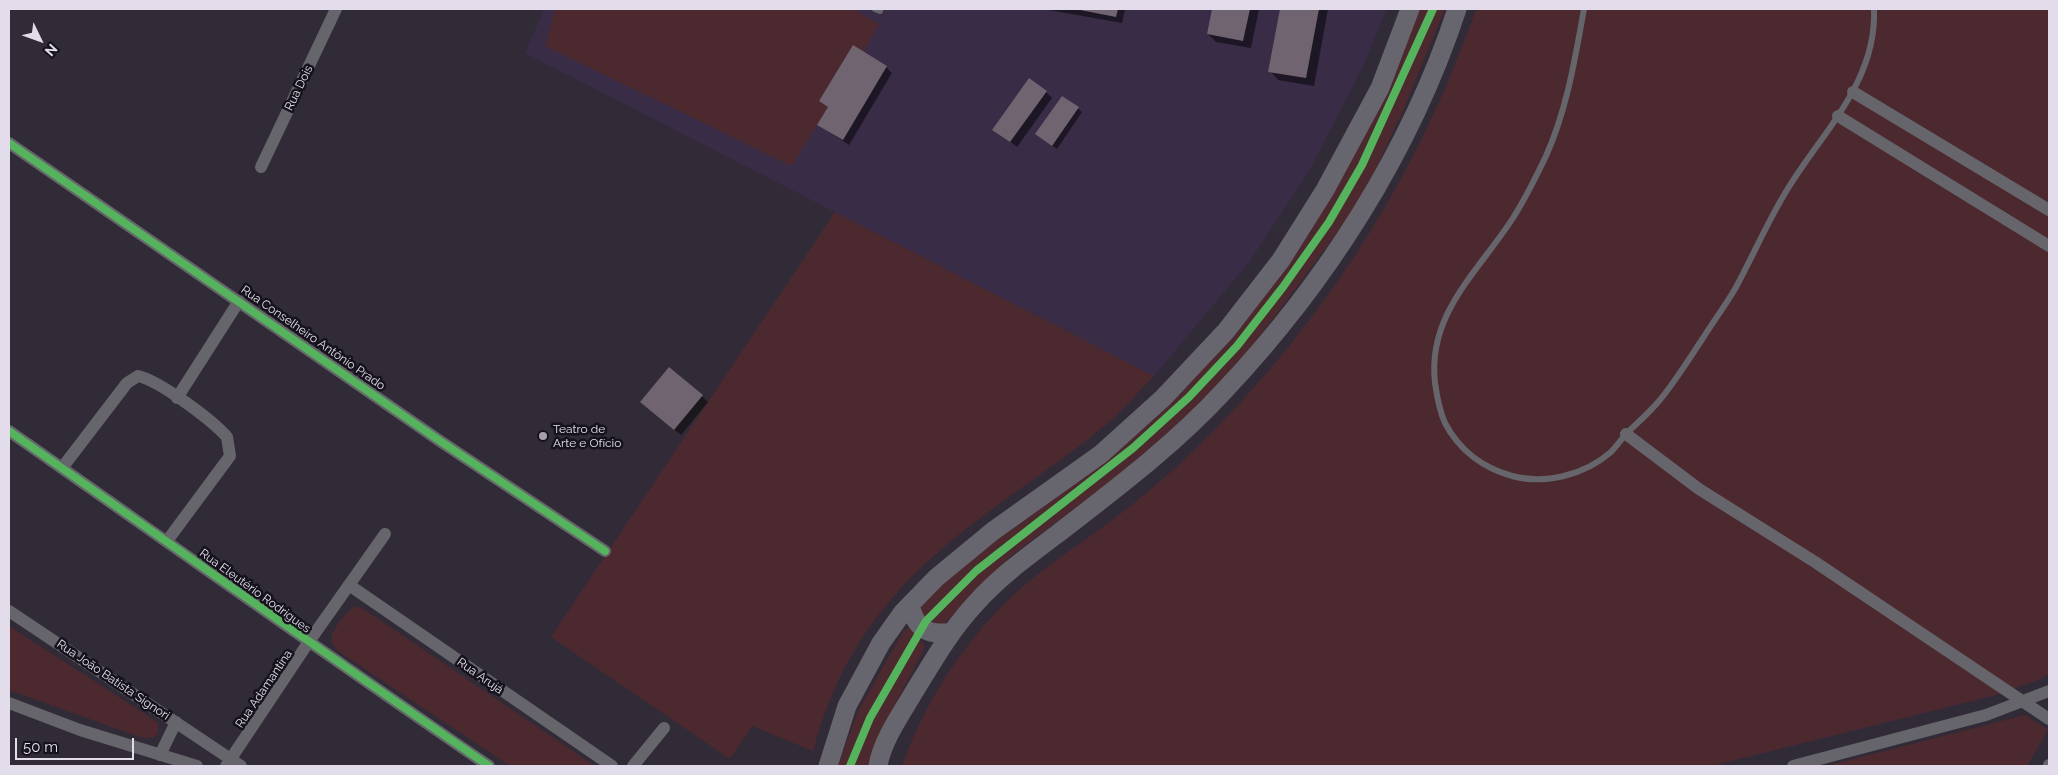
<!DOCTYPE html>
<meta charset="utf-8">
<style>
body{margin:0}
#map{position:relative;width:2058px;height:775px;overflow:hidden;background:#312b38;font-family:Raleway,sans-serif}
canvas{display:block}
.frame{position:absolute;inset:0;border:10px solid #e3ddeb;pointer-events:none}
.north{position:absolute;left:15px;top:15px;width:50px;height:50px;-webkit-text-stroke:4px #16121c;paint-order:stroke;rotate:132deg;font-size:14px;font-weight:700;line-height:20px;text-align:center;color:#e3ddeb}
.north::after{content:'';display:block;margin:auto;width:18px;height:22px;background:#e3ddeb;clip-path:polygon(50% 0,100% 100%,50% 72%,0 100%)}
.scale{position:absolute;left:15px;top:738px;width:119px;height:22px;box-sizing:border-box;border:2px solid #e3ddeb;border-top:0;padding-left:6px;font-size:15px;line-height:18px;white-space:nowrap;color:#e3ddeb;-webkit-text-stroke:4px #16121c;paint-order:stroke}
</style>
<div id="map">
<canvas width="2058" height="775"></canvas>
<div class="frame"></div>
<div class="north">N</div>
<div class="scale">50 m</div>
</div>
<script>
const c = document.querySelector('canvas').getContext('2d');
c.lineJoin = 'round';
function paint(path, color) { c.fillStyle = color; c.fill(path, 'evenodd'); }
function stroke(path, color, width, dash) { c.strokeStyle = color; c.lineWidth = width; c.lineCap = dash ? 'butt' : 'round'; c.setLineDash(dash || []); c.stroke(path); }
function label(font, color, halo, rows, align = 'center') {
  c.font = font + ' Raleway,sans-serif'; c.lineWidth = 5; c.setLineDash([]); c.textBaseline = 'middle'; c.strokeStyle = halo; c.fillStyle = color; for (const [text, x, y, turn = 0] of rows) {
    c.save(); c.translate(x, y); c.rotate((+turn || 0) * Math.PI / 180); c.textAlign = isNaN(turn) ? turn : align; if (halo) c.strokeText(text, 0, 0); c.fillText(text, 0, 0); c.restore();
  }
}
paint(new Path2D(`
 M544 9H1387L1362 69 1308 173 1250 261 1154 376 525 53Z`), '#382c46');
paint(new Path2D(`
 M555 9H853L879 24 864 52 852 46 819 101 828 107 792 166 545 46Z
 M1420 9H1445L1401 115 1373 175 1346 221 1245 356 1199 406 1126 470 1011 556 941 627 927 623 920 608 939 587 1228 339Z
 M1476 9H2049V674L2041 679 1996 695 1711 766H902C925 700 967 637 1019 590 1049 563 1084 542 1116 517 1139 500 1162 480 1183 461 1316 335 1416 182 1476 9Z
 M835 212 1154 376C1139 391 1125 408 1109 422 1064 460 1013 492 966 529 888 590 839 654 813 751L752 726 730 759 551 637Z
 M356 606 362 608 595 766H510L338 651C336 648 332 644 332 641 330 630 347 611 356 606Z
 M9 626 145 714 158 723V733L153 738 140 737 9 690Z
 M909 627 916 632 925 647 888 718 871 766H838L858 711 903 632Z
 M2025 715 2048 730 2027 766H1826Z`), '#4c292e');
paint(new Path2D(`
 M1043 9H1125L1122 23Z
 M1213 9H1259L1251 48 1216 42 1208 34Z
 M1281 9H1328L1314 86 1278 80 1270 71Z
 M886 67 892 73 849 145 819 125 829 108 821 101Z
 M1046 92 1052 98 1017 147 994 129Z
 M1063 97 1082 112 1057 149 1041 138Z
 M702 396 708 402 681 435 641 402Z`), '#0007');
paint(new Path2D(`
 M1075 9H1118L1116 17Z
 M1212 9H1250L1243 41 1207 34Z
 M1280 9H1319L1306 78 1268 72Z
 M853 45 887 66 843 140 817 125 828 107 819 101Z
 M1029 78 1047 91 1010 142 992 130Z
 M1062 96 1079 107 1052 146 1035 134Z
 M669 367 703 395 674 430 640 402Z`), '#6f646f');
stroke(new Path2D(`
 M875 9 880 11
 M1584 9C1575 59 1567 109 1546 156 1536 177 1525 199 1513 218 1478 272 1427 314 1435 383 1437 397 1439 410 1445 423 1459 450 1483 468 1512 476 1544 485 1585 475 1611 452 1616 447 1621 440 1626 434 1637 423 1649 413 1659 401 1675 382 1689 359 1703 338 1713 322 1725 306 1735 289 1752 258 1766 225 1784 195 1819 135 1877 84 1874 9`), '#65656b', 6);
stroke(new Path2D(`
 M1853 92 2049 210
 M1838 116 2049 246
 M9 143 440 441 605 551
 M261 167 336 9
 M177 398 239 301
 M9 431C169 543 328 656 489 766
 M1626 434 1699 489 1815 562 2049 719
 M62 468 127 383 138 376C160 381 212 420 227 437L230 456 167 541
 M349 585 612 766
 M9 611 241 766
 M9 703 80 730 197 766
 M160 755 176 722
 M226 766 308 643 385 534
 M633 766 664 728
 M1793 766 1986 715 2049 691
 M2049 766V765`), '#65656b', 12);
stroke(new Path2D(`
 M910 605C916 629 927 636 951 632
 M828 766 847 706 881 643 903 612 936 578 993 531 1101 454 1163 398 1226 331 1281 260 1325 190 1380 88 1410 9
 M878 766C882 741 901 714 914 692 933 661 950 631 975 604 999 577 1028 556 1056 535 1114 490 1173 446 1223 392 1326 283 1410 152 1457 9`), '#67666f', 19);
stroke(new Path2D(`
 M9 143 440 441 605 551
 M9 431C169 543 328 656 489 766
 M850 766 870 718 926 621 976 571 1133 448 1189 397 1237 346 1283 287 1329 222 1362 165 1433 9`), '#56b35d', 8);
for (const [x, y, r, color] of [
 [543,436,5,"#a59fac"]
]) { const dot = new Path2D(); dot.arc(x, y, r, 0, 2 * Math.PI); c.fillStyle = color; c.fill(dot); stroke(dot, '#16121c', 2); }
label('12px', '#e3ddeb', '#16121c', [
 ["Rua Dois",299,88,-64],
 ["Rua Conselheiro Antônio Prado",313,338,35],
 ["Rua Eleutério Rodrigues",255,591,36],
 ["Rua Arujá",480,676,35],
 ["Rua João Batista Signori",113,680,34],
 ["Rua Adamantina",264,689,-56]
]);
label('12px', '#e3ddeb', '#16121c', [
 ["Teatro de",553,429],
 ["Arte e Ofício",553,443]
], 'left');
</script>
